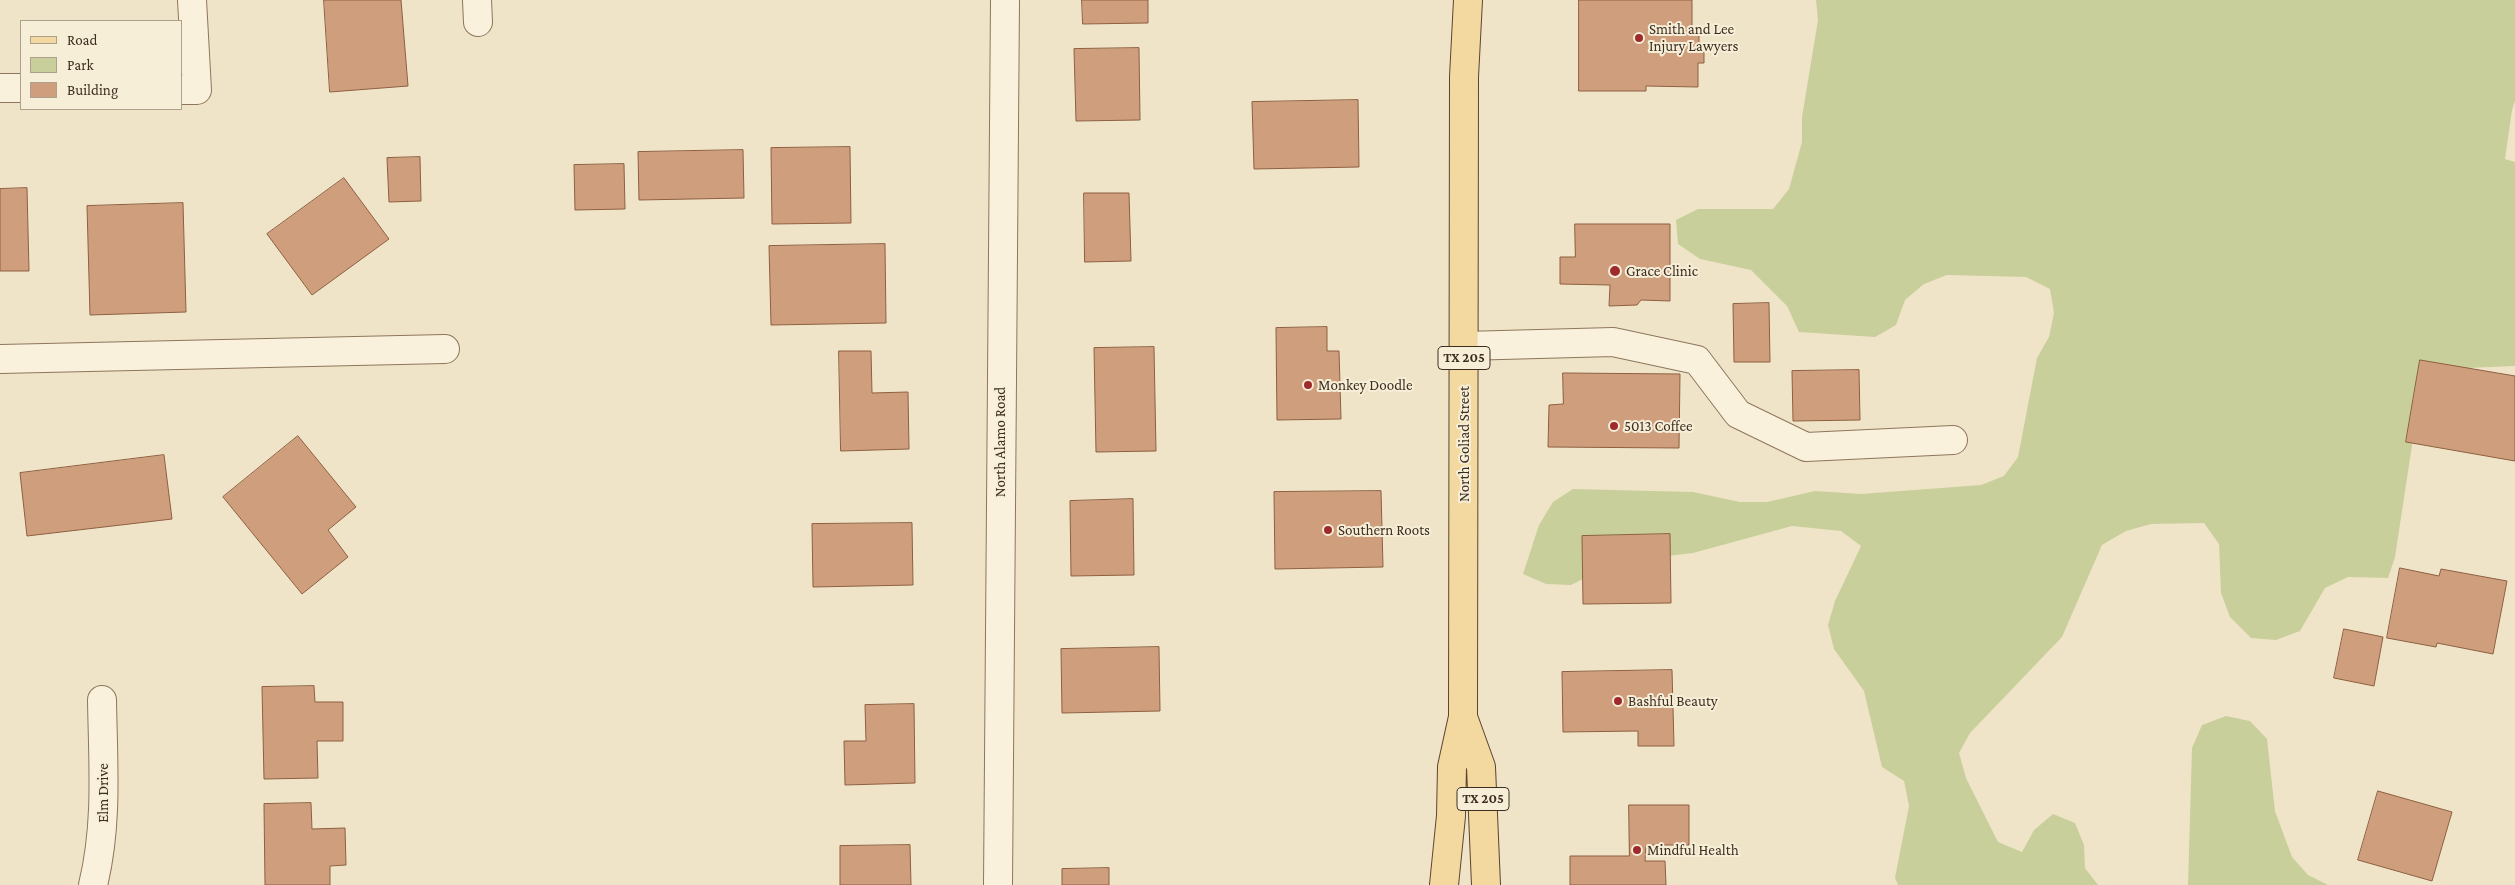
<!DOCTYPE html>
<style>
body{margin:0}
#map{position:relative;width:2515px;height:885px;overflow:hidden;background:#f0e4c8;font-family:"Crimson Pro",serif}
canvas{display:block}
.legend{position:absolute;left:20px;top:20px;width:162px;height:90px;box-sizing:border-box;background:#f7eed8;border:1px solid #ada18e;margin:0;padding:6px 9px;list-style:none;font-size:15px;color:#3d2e20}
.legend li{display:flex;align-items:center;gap:10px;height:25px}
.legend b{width:25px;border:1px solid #ada18e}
</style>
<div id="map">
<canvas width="2515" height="885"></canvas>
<ul class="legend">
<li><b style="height:6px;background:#f3d9a0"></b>Road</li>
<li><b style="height:14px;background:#c9cf9b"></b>Park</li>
<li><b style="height:14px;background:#cf9f7d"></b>Building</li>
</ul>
</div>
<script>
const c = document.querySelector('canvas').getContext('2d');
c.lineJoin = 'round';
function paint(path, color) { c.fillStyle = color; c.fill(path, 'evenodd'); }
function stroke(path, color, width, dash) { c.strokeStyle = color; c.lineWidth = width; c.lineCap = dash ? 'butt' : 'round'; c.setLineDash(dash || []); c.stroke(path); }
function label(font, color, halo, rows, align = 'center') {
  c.font = font + ' "Crimson Pro",serif'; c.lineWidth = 4; c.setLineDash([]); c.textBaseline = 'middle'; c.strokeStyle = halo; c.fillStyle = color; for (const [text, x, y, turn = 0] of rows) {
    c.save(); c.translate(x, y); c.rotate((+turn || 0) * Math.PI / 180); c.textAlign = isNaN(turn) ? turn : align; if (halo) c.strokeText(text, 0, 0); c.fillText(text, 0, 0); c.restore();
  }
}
paint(new Path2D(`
 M1816 0H2515V101L2512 110 2505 159 2515 162V366L2443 369 2422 380 2395 557 2388 578 2348 577 2325 588 2300 631 2276 640 2251 638 2230 617 2221 593 2219 544 2204 523 2151 524 2126 531 2102 545 2062 637 1970 733 1959 753 1966 778 1998 842 2022 852 2034 830 2053 814 2075 823 2084 845 2085 868 2098 885H1898L1895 878 1909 806 1904 781 1882 767 1864 691 1834 649 1828 625 1835 601 1861 546 1841 531 1792 526 1693 553 1617 562 1571 585 1546 584 1523 574 1539 525 1553 502 1573 489 1693 492 1740 502H1767L1815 491 1861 494 1981 485 2004 476 2018 457 2037 358 2049 337 2054 313 2050 289 2026 277 1947 275 1924 284 1905 300 1896 325 1875 337 1799 332 1787 306 1751 270 1700 259 1678 244 1676 220 1698 209H1773L1789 189 1802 142V117L1818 20Z
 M2226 716 2250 721 2267 739 2275 811 2292 857 2308 875 2328 885H2188L2192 748 2202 725Z`), '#c9cf9b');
const building = new Path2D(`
 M324 0H401L408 86 330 92Z
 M1082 0H1148V23L1083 24Z
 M1579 0H1692V28H1699V47H1704V63H1698V87L1646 86V91H1579Z
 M1139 48 1140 120 1076 121 1074 49Z
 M1358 100 1359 167 1254 169 1252 102Z
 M850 147 851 223 772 224 771 148Z
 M743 150 744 198 639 200 638 152Z
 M420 157 421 201 389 202 387 158Z
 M624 164 625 209 575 210 574 165Z
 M344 178 389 239 312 295 267 234Z
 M27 188 29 271H0V189Z
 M1084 193H1129L1131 261 1085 262Z
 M183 203 186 312 90 315 87 206Z
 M1575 224H1670V301L1641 300 1637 305 1609 306 1610 285 1560 284V257H1575Z
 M885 244 886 323 771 325 769 246Z
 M1769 303 1770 362H1734L1733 304Z
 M1327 327V351H1339L1341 419 1277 420 1276 328Z
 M1154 347 1156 451 1096 452 1094 348Z
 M839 351H871L872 393 908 392 909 449 841 451Z
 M2420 360 2515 376V461L2406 442Z
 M1859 370 1860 420 1793 421 1792 371Z
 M1563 373 1680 374 1679 448 1548 447 1549 405 1563 404Z
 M298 436 356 507 328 530 348 557 302 594 223 497Z
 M164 455 172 519 27 536 20 473Z
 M1381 491 1383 567 1275 569 1274 492Z
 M1133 499 1134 575 1071 576 1070 501Z
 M912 523 913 585 813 587 812 524Z
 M1670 534 1671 603 1583 604 1582 536Z
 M2400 568 2439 576 2441 569 2507 581 2493 654 2437 643 2436 647 2387 638Z
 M2344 629 2383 637 2374 686 2334 678Z
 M1159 647 1160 711 1062 713 1061 649Z
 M1672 670 1674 746H1638V731L1563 732 1562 672Z
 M314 686 315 702H343V741H317L318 778 264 779 262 687Z
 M914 704 915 783 845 785 844 741H866L865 705Z
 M2378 791 2452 812 2432 881 2358 860Z
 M311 803 312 829 345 828 346 865 330 866V885H265L264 804Z
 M1629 805H1689V845H1646L1645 861H1665L1666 885H1570V856H1629Z
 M910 845 911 885H840V846Z
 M1109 868V885H1062V869Z`);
paint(building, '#cf9f7d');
stroke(building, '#8d5f41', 1);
const minor = new Path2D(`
 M477 0 478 22
 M0 88H21
 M181 90H197L192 0
 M1464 346 1613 342 1697 360 1738 414 1806 447 1953 440
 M0 359 445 349
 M93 885C108 824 103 763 102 700
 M998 885 1005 0`);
const major = new Path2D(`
 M1468 0 1464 77 1463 717 1481 767 1486 885
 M1444 885 1451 816 1452 767 1463 717`);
stroke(minor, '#8d765c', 30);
stroke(major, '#5b4430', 30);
stroke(minor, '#faf1dc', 28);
stroke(major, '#f3d9a0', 28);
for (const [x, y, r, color] of [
 [1639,38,5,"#9e2a2b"],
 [1615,271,6,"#9e2a2b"],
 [1308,385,5,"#9e2a2b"],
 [1614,426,5,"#9e2a2b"],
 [1328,530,5,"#9e2a2b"],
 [1618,701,5,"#9e2a2b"],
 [1637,850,5,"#9e2a2b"]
]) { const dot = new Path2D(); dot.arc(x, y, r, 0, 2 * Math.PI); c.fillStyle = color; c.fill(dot); stroke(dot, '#f7eed8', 2); }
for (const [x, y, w] of [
 [1464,358,52],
 [1483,799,52]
]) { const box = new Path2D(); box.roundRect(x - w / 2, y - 11.5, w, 23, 4); c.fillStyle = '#f7eed8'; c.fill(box); stroke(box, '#3d2e20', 1); }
label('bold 14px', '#3d2e20', null, [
 ["TX 205",1464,358],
 ["TX 205",1483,799]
]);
label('15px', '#3d2e20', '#f7eed8', [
 ["Smith and Lee",1649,29],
 ["Injury Lawyers",1649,46],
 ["Grace Clinic",1626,271],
 ["Monkey Doodle",1318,385],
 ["5013 Coffee",1624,426],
 ["Southern Roots",1338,530],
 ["Bashful Beauty",1628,701],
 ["Mindful Health",1647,850]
], 'left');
label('15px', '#3d2e20', '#f7eed8', [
 ["North Alamo Road",1000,442,-90],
 ["North Goliad Street",1464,444,-90],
 ["Elm Drive",103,793,-90]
]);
</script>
